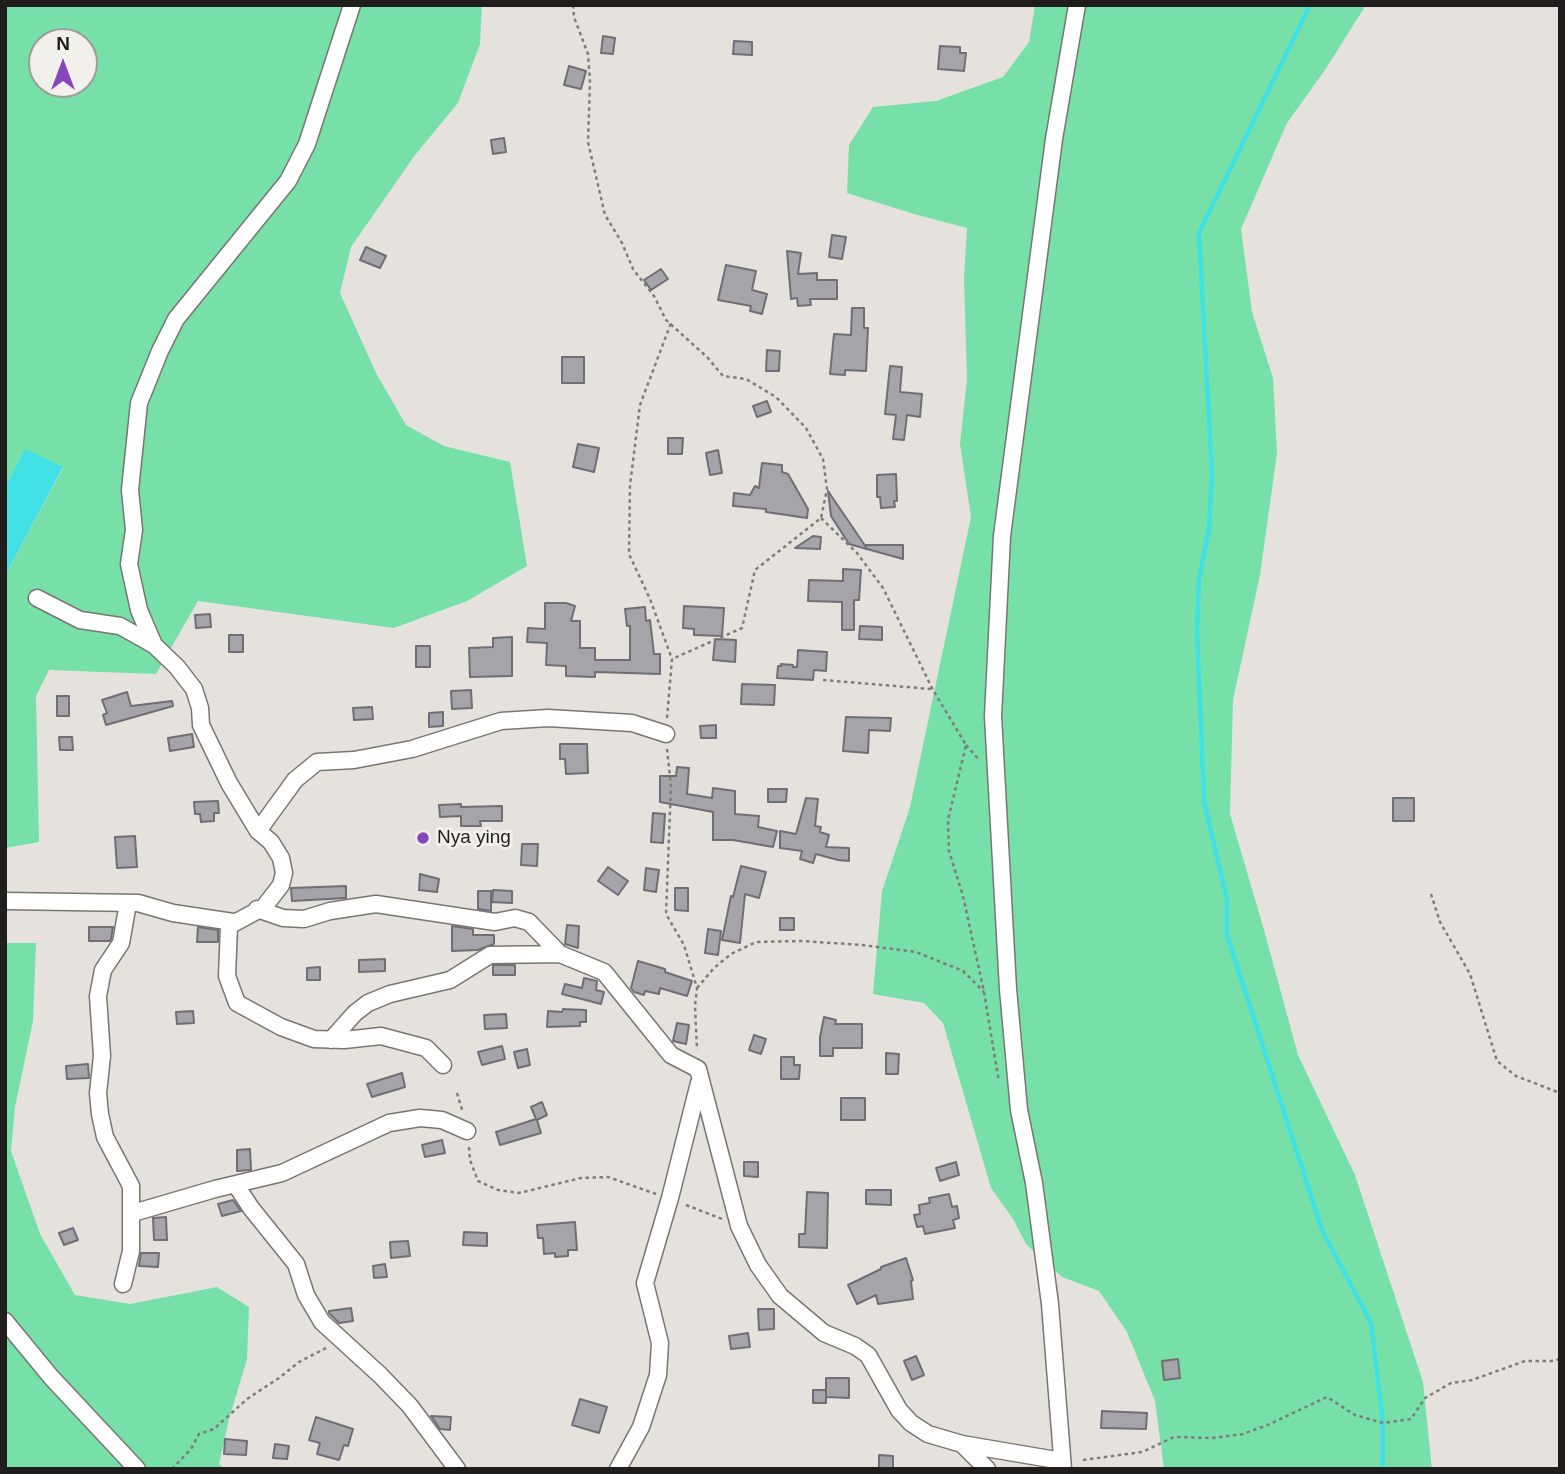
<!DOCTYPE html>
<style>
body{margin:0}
#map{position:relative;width:1565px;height:1474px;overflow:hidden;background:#e5e2dd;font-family:Arial,sans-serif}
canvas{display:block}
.frame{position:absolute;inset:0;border:7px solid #1f1e1c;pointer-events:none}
.north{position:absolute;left:28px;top:28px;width:70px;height:70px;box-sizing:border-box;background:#f2f0ea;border:2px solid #9e9c98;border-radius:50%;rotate:0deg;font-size:19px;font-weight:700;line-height:28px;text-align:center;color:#1f1e1c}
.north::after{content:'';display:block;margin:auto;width:24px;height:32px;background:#8747bc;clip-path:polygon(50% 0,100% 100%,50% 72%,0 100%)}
</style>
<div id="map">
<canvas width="1565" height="1474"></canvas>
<div class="frame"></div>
<div class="north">N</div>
</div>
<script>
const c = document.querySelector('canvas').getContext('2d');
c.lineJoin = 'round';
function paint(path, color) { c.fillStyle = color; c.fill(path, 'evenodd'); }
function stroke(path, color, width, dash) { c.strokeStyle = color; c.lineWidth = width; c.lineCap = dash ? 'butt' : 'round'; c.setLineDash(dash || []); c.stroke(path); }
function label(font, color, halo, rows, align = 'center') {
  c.font = font + ' Arial,sans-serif'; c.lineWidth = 6; c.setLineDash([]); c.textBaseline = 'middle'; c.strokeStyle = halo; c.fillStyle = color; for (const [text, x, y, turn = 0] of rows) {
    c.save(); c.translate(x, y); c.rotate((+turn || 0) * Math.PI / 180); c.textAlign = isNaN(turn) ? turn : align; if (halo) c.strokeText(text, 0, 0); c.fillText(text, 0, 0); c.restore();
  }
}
paint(new Path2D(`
 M5 5H482L480 44 458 103 415 155 351 247 340 293 376 373 406 425 444 446 510 462 527 566 467 601 394 628 198 601 156 674 49 670 36 696 39 842 5 848V576L63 468 25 450 5 487ZM42 42H84V84H42Z
 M1035 5H1366L1325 70 1287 123 1241 229 1252 312 1273 378 1277 453 1260 575 1233 700 1230 814 1264 930 1298 1055 1355 1175 1423 1382 1432 1469H1164L1155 1401 1127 1332 1099 1291 1062 1277 1026 1244 1013 1219 991 1188 943 1023 924 1003 873 994 882 891 910 807 971 517 960 444 967 379 964 278 967 228 914 214 847 193 849 145 873 107 936 101 1003 77 1029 42Z
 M5 943H36L33 1021 15 1107 11 1151 40 1234 75 1295 130 1304 217 1287 249 1307 247 1359 229 1419 219 1464 225 1469H5Z`), '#77e0a8');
paint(new Path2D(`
 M25 449 63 467 5 576V487Z`), '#40e0e5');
stroke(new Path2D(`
 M1310 5 1199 233 1212 475 1209 529 1199 579 1197 631 1204 801 1227 900V935L1322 1230 1371 1323 1383 1423V1469`), '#40e0e5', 4.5);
const building = new Path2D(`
 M603 36 615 38 613 54 601 53Z
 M734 41 752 42V55L733 54Z
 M940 46 960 47V53H966L964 71 938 69Z
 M569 66 586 71 581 89 564 85Z
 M504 138 506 152 493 154 491 140Z
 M832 235 846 237 842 259 829 257Z
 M366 247 386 256 380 268 360 260Z
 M787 251 801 253 798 274 817 273V280H837V299H810L811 305 798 306 797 298 791 299Z
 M726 265 756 271 752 290 767 294 762 314 750 311 751 306 718 300Z
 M661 269 668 279 651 290 644 280Z
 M852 308H864V328H868L866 371 845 370V375L830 374 834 334 851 335Z
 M767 350 780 351 779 371H766Z
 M562 357H584V383H562Z
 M890 366 902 367 900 392 922 394 920 417 907 415 904 440 893 439 896 415 885 414Z
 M767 401 771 412 757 417 753 406Z
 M668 438H683L682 454H668Z
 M578 444 599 448 594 472 573 467Z
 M718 450 722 473 710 475 706 453Z
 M762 463 782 465V472L788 474 808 509 807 518 766 512V509L733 506 734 493 750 495 755 486 759 488Z
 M896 474 897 501H894L895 507 881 508 880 497H877V475Z
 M828 491 866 547V545H903V559L849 544 831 516Z
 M813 536 821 537 820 549 795 548Z
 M843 569 861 570 859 600H854V630H842V602L808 601 809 580 843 581Z
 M545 603H566L575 606 571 621H580V648H595V660H630V626H627L625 609 645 607 646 621 650 620 654 654H660V674L595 672V677L566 676V666L546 665 547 643 527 642 528 628 545 629Z
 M684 606 724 608 722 636 694 635V629L683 628Z
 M210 614 211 627 196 628 195 615Z
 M860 626 882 627V640L859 639Z
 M229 635H243V652H229Z
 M512 637V676L470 677 469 648 493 647V638Z
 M715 639 736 640 735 662 713 660Z
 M416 646H430V667H416Z
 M798 650 827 652 826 671 814 670 813 680 777 678 778 666H781V664L793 665V667H797Z
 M742 684 775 685 774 705 741 704Z
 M471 690 472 708 452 709 451 691Z
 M127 692 131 706 172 701 173 706 106 725 103 715 107 713 102 700Z
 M57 696H69V716H57Z
 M372 707 373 719 354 720 353 708Z
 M443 712V726L429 727V713Z
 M846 717 891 718 890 731 869 730 868 753 843 751Z
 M716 725V738H701L700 726Z
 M192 734 194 747 170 751 168 738Z
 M59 737H72L73 750H60Z
 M560 744H587L588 773 566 774 565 759H560Z
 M677 767 689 768 687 794 712 798 713 788 735 791V814L759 816 758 827 777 831 773 847 733 840H713V812L660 802V776H676Z
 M768 789H787L786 802H768Z
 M806 798 818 799 815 826 821 827 820 832 829 835 826 847 849 848V861L838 860 816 854 813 863 800 859 802 851 780 848V831L796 834Z
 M1393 798H1414V821H1393Z
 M218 801 219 813H214V821L201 822 200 814H195L194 802Z
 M461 804V807L502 806V821H480L481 826H461V816L440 817 439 805Z
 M653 813 665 814 663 843 651 842Z
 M135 836 137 867 117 868 115 837Z
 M522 844H538L537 866 521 865Z
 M741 866 766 872 759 898 745 894 740 943 722 940 731 896 733 897Z
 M608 867 628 881 618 895 598 881Z
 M646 868 659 870 656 892 644 890Z
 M420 874 439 879 437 892 419 890Z
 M346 886V898L292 901 291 888Z
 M675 888H688V911L675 910Z
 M493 890 512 891V903L492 902Z
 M478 891H491V911L478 909Z
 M780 918H794V930H780Z
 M567 925 579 926 578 948 565 944Z
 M452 926 473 929V935H494V944L478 950 452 951Z
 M89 927H113L111 939 110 941H89Z
 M198 927 218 930V942H197Z
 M708 929 721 931 718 955 705 953Z
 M385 959V971L359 972V960Z
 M638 961 665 969V972L692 981 687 996 660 988 659 994 645 991 644 995 634 992 631 988Z
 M493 965H515V975H493Z
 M320 967V980H307V968Z
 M584 978 597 981 596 990 604 992 601 1004 562 994 565 984 582 988Z
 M563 1009 586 1010V1022H580V1026L547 1027 548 1011 562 1012Z
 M193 1011 194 1023 177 1024 176 1012Z
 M506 1014 507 1028 485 1029 484 1015Z
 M824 1017 836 1020 835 1024H862V1048H833V1056H820V1037Z
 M677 1023 689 1025 686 1044 673 1041Z
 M754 1035 766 1039 761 1054 749 1050Z
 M502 1046 505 1059 482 1065 478 1052Z
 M527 1049 530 1065 518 1068 514 1052Z
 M886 1053 899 1054 898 1074H886Z
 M781 1057H794V1065H800L799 1079H781Z
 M88 1064 89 1078 67 1079 66 1066Z
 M402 1073 405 1087 372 1097 367 1084Z
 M841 1098H865V1120H841Z
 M542 1102 547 1115 537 1120 541 1133 500 1145 496 1132 536 1119 531 1107Z
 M442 1140 445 1153 425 1157 422 1145Z
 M250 1149 251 1170 237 1171V1150Z
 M744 1162H758V1177L744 1176Z
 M956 1162 959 1175 940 1181 936 1168Z
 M866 1190H891V1205L866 1204Z
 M807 1192 828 1193 827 1248 799 1247V1234H805Z
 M949 1194 952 1207 957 1206 959 1218 953 1220 955 1228 925 1234 923 1226 917 1227 914 1215 920 1214 919 1205 930 1203 929 1198Z
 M233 1200 241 1211 222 1216 218 1204Z
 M166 1217 167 1240H154L153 1218Z
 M575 1222 577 1250H568V1256L555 1257V1253L544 1254 543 1238H538L537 1225Z
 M73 1228 78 1240 64 1245 59 1233Z
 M464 1232 487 1233V1246L463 1245Z
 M408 1241 410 1256 391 1258 390 1242Z
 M141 1253H159L158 1267 139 1266Z
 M906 1258 913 1280 911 1281 913 1299 878 1304 876 1295 857 1304 848 1285 881 1269V1267Z
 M385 1264 387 1277 374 1278 373 1266Z
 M351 1308 353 1321 339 1323 329 1313V1311Z
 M758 1309H774V1329L759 1330Z
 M748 1333 750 1347 731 1349 729 1336Z
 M916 1356 924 1375 912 1380 904 1361Z
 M1178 1359 1180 1378 1164 1380 1162 1361Z
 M826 1378H849V1398L826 1397Z
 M813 1390H826V1403H813Z
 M580 1399 607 1407 599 1433 572 1425Z
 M1102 1411 1147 1413 1146 1429 1101 1428Z
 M431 1416 451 1417 450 1430 440 1429Z
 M316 1417 353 1429 348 1446 344 1445 339 1460 317 1454 320 1443 309 1440Z
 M225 1439 247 1441 246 1455 224 1454Z
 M275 1444 289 1446 287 1459 273 1458Z
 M879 1455 893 1456V1469H879Z`);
paint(building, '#a5a4a9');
stroke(building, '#706e74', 2);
const minor = new Path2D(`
 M352 5 307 144 288 181 176 319 160 351 139 403 130 490 134 530 129 564 139 610 154 645 177 667 194 689 200 708 201 725 229 783 258 831 271 842 281 858 284 873 281 885 264 907 229 926 227 976 237 1003 281 1027 314 1039 344 1040 381 1036 426 1048 443 1065
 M37 598 80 620 120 626 154 645
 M258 831 295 780 317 762 354 760 412 749 501 721 548 718 632 723 666 734
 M5 901 138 903 173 913 233 922
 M257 909 283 918 304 919 330 911 376 904 495 922 515 918 529 922 560 954
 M331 1040 355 1013 368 1003 390 994 450 980 490 955 560 954 604 972 671 1055 698 1069 739 1226 758 1265 780 1296 824 1333 855 1346 868 1355 899 1410 911 1423 928 1434 962 1444 1062 1461
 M236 1185 251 1208 296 1264 306 1295 322 1322 380 1375 410 1406 457 1469
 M133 1213 215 1189 282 1173 389 1123 420 1118 442 1120 467 1131
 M123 1284 131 1251V1186L105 1137 100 1114 98 1093 102 1056 98 996 103 970 121 943 128 903
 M5 1321 51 1377 137 1469
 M964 1446 987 1469
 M618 1469 641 1427 658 1375 660 1343 645 1283 670 1198 699 1083
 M1063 1469 1050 1304 1034 1183 1019 1110 1008 989 993 716 1002 536 1054 139 1077 5`);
stroke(minor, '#787671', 19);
stroke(new Path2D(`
 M573 5 574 17 588 54 590 82 588 142 605 215 622 243 633 269 654 296 666 320 707 357 723 376 746 379 776 397 806 428 823 459 827 489 821 518 755 570 742 628 672 659
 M821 518 857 553 883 588 933 690 966 745 948 820 949 851 963 896 984 992 999 1082
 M823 680 931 689
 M667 718 672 659 650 599 629 554 630 485 640 405 671 323
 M966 745 980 761
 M667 749 671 786 666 914 684 945 697 988 695 1006 697 1050
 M1431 894 1440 922 1470 974 1497 1061 1516 1076 1560 1093
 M697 988 714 968 731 954 756 942 802 941 862 945 916 952 963 971 984 992
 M457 1093 463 1113
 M469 1147 470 1160 478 1181 498 1190 519 1193 581 1178 608 1177 656 1194
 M686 1205 722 1219
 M1083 1460 1142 1452 1174 1437 1212 1438 1243 1434 1270 1424 1327 1397 1355 1415 1383 1423 1411 1419 1425 1398 1451 1383 1472 1380 1525 1361H1552L1560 1359
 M172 1469 191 1449 199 1434 214 1429 247 1399 279 1378 299 1362 326 1348`), '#7f7d7a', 2.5, [3.5, 3.5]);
stroke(minor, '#fff', 16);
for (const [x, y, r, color] of [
 [423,838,7,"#8747bc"]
]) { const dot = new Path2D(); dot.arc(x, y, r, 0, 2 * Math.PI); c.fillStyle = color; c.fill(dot); stroke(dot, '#f2f0ea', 2.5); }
label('19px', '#1f1e1c', '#f2f0ea', [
 ["Nya ying",437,838]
], 'left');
</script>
